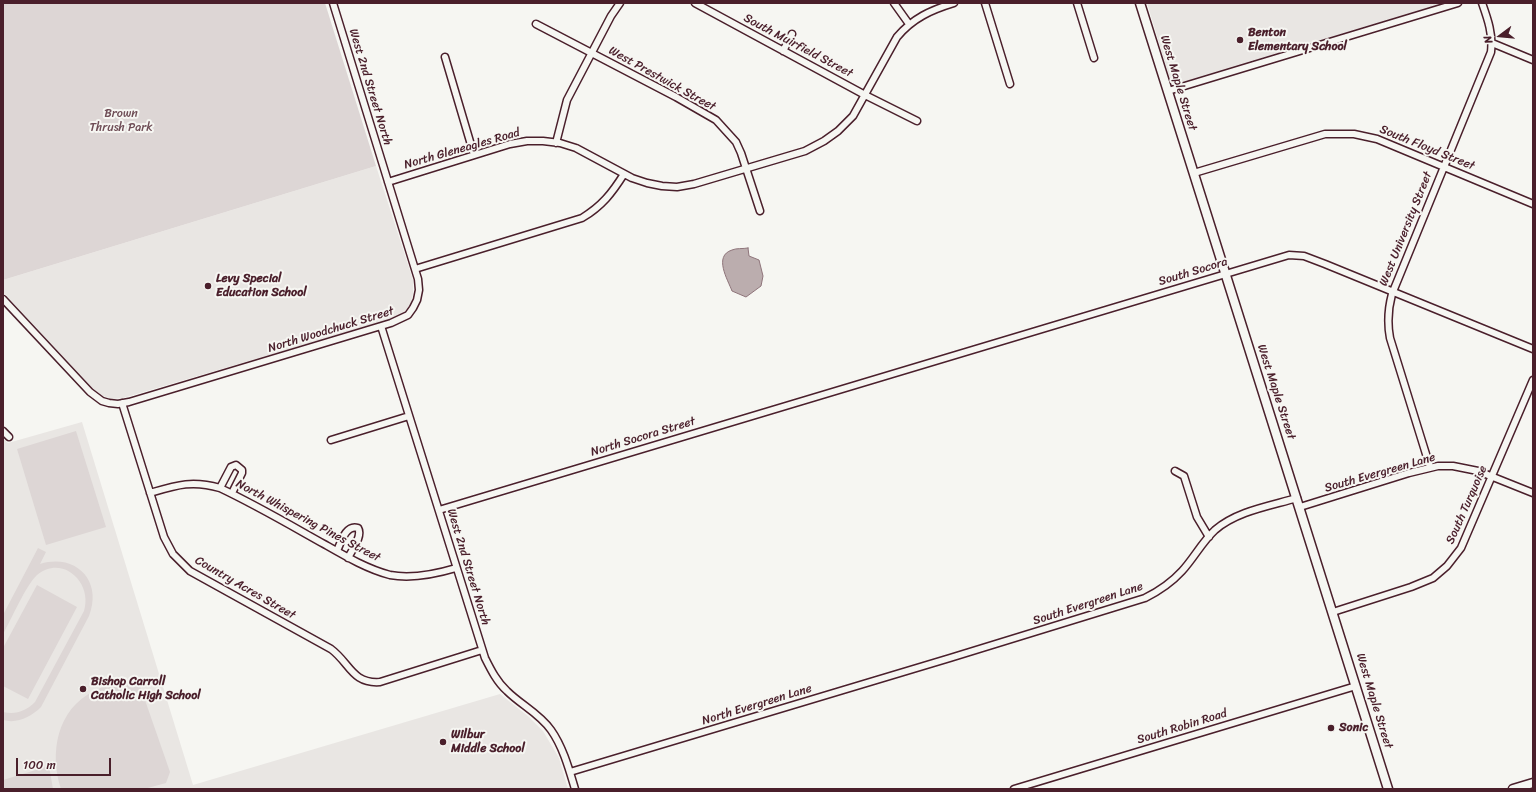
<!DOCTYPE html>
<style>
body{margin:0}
#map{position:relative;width:1536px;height:792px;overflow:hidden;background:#f6f6f2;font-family:Sriracha,sans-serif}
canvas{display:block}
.frame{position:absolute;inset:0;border:4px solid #4a1f2b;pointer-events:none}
.north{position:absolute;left:1480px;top:16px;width:40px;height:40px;-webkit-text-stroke:3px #f6f6f2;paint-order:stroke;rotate:254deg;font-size:11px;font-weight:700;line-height:16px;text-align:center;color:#4a1f2b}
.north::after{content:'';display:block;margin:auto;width:14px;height:18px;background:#4a1f2b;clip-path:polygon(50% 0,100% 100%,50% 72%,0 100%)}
.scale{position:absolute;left:16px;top:758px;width:95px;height:18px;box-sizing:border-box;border:2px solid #4a1f2b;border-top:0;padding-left:5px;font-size:12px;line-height:14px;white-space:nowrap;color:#4a1f2b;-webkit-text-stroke:3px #f6f6f2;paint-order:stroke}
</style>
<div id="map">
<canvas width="1536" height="792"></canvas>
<div class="frame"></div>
<div class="north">N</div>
<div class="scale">100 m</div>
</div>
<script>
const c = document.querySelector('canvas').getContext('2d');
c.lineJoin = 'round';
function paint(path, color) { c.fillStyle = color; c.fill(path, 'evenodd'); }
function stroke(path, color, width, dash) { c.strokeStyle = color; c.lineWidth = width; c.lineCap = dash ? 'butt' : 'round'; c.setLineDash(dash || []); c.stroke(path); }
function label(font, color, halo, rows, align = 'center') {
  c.font = font + ' Sriracha,sans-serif'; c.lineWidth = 4; c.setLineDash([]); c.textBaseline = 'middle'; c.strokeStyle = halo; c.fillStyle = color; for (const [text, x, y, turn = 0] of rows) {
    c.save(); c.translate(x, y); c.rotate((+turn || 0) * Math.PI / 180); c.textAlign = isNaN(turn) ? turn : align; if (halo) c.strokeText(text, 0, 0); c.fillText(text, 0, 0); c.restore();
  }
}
paint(new Path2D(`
 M1147 3H1443L1179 83 1173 81 1169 76Z
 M376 166 413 280V293L410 306 401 314 388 320 123 398 112 399 103 396 93 389 3 292V280Z
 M82 422 193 785 500 694 529 717 543 731 559 758 568 789H3V438L8 443Z`), '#e9e6e3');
paint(new Path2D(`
 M3 3H325L376 166 3 280Z
 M76 431 106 527 46 545 17 449Z
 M38 548 46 552 40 564C76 553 103 581 89 616L41 707C31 717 17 724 3 720V712C16 715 26 711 35 702L84 611C93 582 62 554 37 575 26 585 11 620 3 634V615Z
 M37 585 77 607 28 699 3 686V648Z
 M138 680 170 772 166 783 144 789H61C49 753 57 709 94 691 108 684 123 682 138 680Z
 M49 766 53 789H3V780Z`), '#ddd6d5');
const water = new Path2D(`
 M748 248 749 256 759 260 763 276 761 286 746 297 732 291C728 280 713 256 732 250 736 248 743 249 748 248Z`);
paint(water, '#bbadae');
stroke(water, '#8e747a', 1);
const minor = new Path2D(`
 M695 3 865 95 917 121
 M894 3 909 24
 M985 3 1010 84
 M1077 3 1094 58
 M536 24 676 97 716 120 736 142 741 153 760 211
 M1492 43 1533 60
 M783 51 792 34
 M445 57 474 155
 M1168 91 1458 3
 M556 143 567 100 611 16 620 3
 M1194 173 1325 134H1354L1377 139 1533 204
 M388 182 510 144 527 141H543L560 143 576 148 632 178 647 183 662 186 677 187 694 184 805 151 824 141 838 131 853 116 897 37C913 18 931 10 954 3
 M415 269 582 218C602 206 612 193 624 174
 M3 299 90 392 102 401 109 403 118 404 129 402 391 323 408 315 413 308 417 300 419 290 418 279 333 3
 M381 326 485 658C491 670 497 682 507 691 521 705 539 713 551 730 563 747 569 769 575 789
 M122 403 164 537 173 554 190 571 331 649C350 663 352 684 380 682L482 650
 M3 431 9 437
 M331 440 409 416
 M1430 467 1390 338C1387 322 1388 309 1392 294L1491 52C1493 34 1488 20 1482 3
 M1175 471 1184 476 1197 517 1209 537
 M220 488 231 467 236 465 242 470V473L232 493
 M150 493C177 485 192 480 220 488 256 505 290 525 324 544 345 556 367 569 390 575 412 579 436 574 456 568
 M1300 507 1409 473 1438 466H1453L1478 471 1533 493
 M439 510 1289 255 1304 256 1325 264 1533 349
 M337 551C341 542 346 524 358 528 363 536 352 550 348 558
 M1333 612 1411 587 1433 578 1447 566 1461 548 1533 380
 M570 772 950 658 1145 598C1159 591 1172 582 1182 571 1194 558 1202 542 1215 530 1237 511 1270 506 1297 498
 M1014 789 1356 686`);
const major = new Path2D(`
 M1140 3 1388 789
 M1513 789 1533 783`);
stroke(minor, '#4a1f2b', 9);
stroke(major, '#4a1f2b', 11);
stroke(minor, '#f6f6f2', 6);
stroke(major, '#f6f6f2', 8);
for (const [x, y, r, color] of [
 [1240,40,4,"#4a1f2b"],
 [208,286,4,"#4a1f2b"],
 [83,689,4,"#4a1f2b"],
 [1331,728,4,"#4a1f2b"],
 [443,742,4,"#4a1f2b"]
]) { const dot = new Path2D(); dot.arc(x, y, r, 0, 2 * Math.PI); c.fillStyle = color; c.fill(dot); stroke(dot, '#f6f6f2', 1.5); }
label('bold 12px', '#4a1f2b', '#f6f6f2', [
 ["Benton",1248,33],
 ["Elementary School",1248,47],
 ["Levy Special",216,279],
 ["Education School",216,293],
 ["Bishop Carroll",91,682],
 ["Catholic High School",91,696],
 ["Sonic",1339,728],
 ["Wilbur",451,735],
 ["Middle School",451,749]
], 'left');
label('12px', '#4a1f2b', '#f6f6f2', [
 ["South Muirfield Street",798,46,28],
 ["West Prestwick Street",662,79,29],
 ["West Maple Street",1178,83,73],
 ["West 2nd Street North",370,87,73],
 ["South Floyd Street",1427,148,22],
 ["North Gleneagles Road",462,149,-16],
 ["West University Street",1406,229,-68],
 ["South Socora",1193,272,-17],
 ["North Woodchuck Street",331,330,-17],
 ["West Maple Street",1276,392,72],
 ["North Socora Street",643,437,-17],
 ["South Evergreen Lane",1380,473,-16],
 ["South Turquoise",1467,505,-66],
 ["North Whispering Pines Street",308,521,28],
 ["West 2nd Street North",468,567,73],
 ["Country Acres Street",245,588,30],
 ["South Evergreen Lane",1088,604,-18],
 ["West Maple Street",1374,701,73],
 ["North Evergreen Lane",757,705,-17],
 ["South Robin Road",1182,727,-17]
]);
label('12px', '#6f4d56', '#f6f6f2', [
 ["Brown",121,114],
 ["Thrush Park",121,128]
]);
</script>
